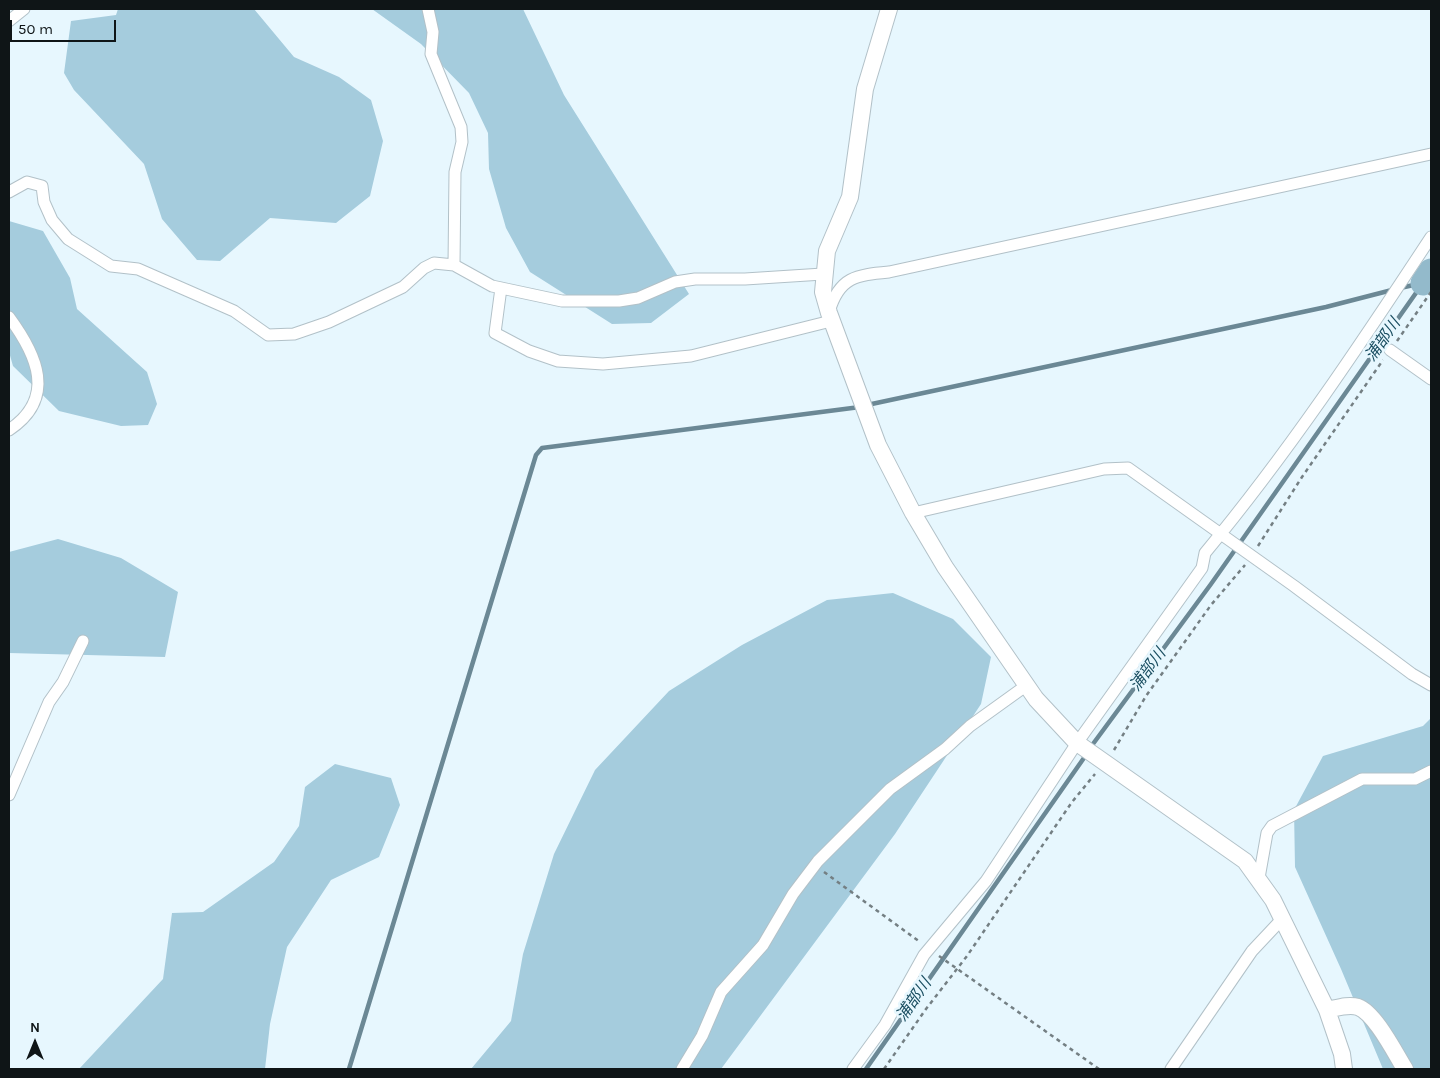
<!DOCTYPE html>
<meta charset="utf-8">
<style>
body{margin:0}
#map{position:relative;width:1440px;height:1078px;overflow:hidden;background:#e7f7fe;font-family:Karla,sans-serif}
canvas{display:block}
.frame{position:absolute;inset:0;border:10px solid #0f1517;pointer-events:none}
.north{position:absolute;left:10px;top:1018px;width:50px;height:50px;-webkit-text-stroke:4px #e7f7fe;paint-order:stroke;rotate:0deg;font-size:14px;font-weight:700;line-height:20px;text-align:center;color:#0f1517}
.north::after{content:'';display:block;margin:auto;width:18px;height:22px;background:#0f1517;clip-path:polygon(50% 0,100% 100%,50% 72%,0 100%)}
.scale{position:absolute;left:10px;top:20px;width:106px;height:22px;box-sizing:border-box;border:2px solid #0f1517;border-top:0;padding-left:6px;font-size:15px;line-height:18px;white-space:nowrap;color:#0f1517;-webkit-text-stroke:4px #e7f7fe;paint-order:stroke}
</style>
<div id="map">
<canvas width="1440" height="1078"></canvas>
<div class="frame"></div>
<div class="north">N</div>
<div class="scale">50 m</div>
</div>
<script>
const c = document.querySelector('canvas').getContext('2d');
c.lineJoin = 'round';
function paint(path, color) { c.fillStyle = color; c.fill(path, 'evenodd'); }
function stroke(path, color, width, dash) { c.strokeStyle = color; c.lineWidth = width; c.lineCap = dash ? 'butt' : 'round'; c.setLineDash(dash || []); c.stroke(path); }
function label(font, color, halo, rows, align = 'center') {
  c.font = font + ' Karla,"Noto Sans JP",sans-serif'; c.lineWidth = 5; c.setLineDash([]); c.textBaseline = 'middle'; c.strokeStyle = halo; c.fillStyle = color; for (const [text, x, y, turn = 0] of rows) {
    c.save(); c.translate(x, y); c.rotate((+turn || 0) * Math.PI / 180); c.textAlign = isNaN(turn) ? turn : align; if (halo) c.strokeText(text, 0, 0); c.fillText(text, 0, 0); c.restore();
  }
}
paint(new Path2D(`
 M118 9H254L294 57 339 77 371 100 383 141 370 196 336 223 270 218 220 261 197 260 162 219 144 164 74 90 64 73 71 21 116 15Z
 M372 9H523L564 95 689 294 651 323 612 324 530 272 506 228 489 169 488 133 469 93 421 44Z
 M9 221 43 231 70 278 77 309 147 372 157 404 148 425 121 426 59 411 13 366 9 352Z
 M58 539 121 558 178 592 165 657 9 653V552Z
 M893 593 953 619 991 657 981 704 895 834 721 1069H471L511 1021 523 954 554 854 595 770 669 691 742 645 827 600Z
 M1431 718V1069H1383L1341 969 1295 867 1294 810 1323 756 1423 726Z
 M335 764 391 778 400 805 379 857 331 880 287 947 270 1024 265 1069H79L163 979 172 913 203 912 274 862 299 826 305 787Z`), '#a5ccdd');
stroke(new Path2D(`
 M1400 288 1423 283
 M867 405 1326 307 1392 290
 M1090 748 1211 584 1423 283
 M349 1069 536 455 542 448 860 407
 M866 1069 1086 755`), '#6b8895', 4.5);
stroke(new Path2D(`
 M1423 283 1431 271`), '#93bacb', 25);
const street = new Path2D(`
 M428 9 433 32 431 54 461 127 462 142 455 172 454 265
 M9 21 24 9
 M9 192 27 182 42 186 44 202 52 220 68 239 111 266 138 269 234 311 268 335 294 334 329 322 403 287 424 268 434 263 454 265 492 286 562 301H619L638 298 675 282 695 279H745L823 274
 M501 288 495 333 529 351 558 361 603 364 691 356 831 321
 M829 312C839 277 856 275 889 272L1431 154
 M9 317C37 355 57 398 9 430
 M1390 350 1431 379
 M913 513 1104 469 1128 468 1294 586 1412 674 1431 685
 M9 795 49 702 63 682 83 641
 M1259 878 1267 833 1272 826 1362 779H1415L1431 771
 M682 1069 702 1036 721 992 763 945 793 894 818 861 890 789 945 749 970 726 1027 685
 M853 1069 885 1025 924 955 986 881 1077 743 1202 568 1205 553C1288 453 1360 345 1431 237
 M1171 1069 1252 951 1283 918`);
const secondary = new Path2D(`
 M889 9 865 89 850 197 827 251 823 292 829 313 878 445 913 513 945 567 1036 699 1077 743 1245 861 1273 900 1327 1010C1337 1008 1348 1004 1358 1007 1375 1013 1395 1053 1405 1069
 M1327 1010 1342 1054 1344 1069`);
stroke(street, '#b2c1c8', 13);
stroke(secondary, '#b2c1c8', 18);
stroke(new Path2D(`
 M1397 341 1431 292
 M1258 546 1302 477 1383 360
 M1114 750 1146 696 1211 605 1245 565
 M824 872 920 942
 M939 956 1099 1069
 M884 1069 926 1009 967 956 1072 802 1095 774`), '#747f83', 2.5, [4, 4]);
stroke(street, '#fff', 11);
stroke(secondary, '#fff', 16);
label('italic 16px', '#1a4e61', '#e7f7fe', [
 ["浦部川",1383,340,-55],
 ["浦部川",1148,670,-54],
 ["浦部川",914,1000,-55]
]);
</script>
